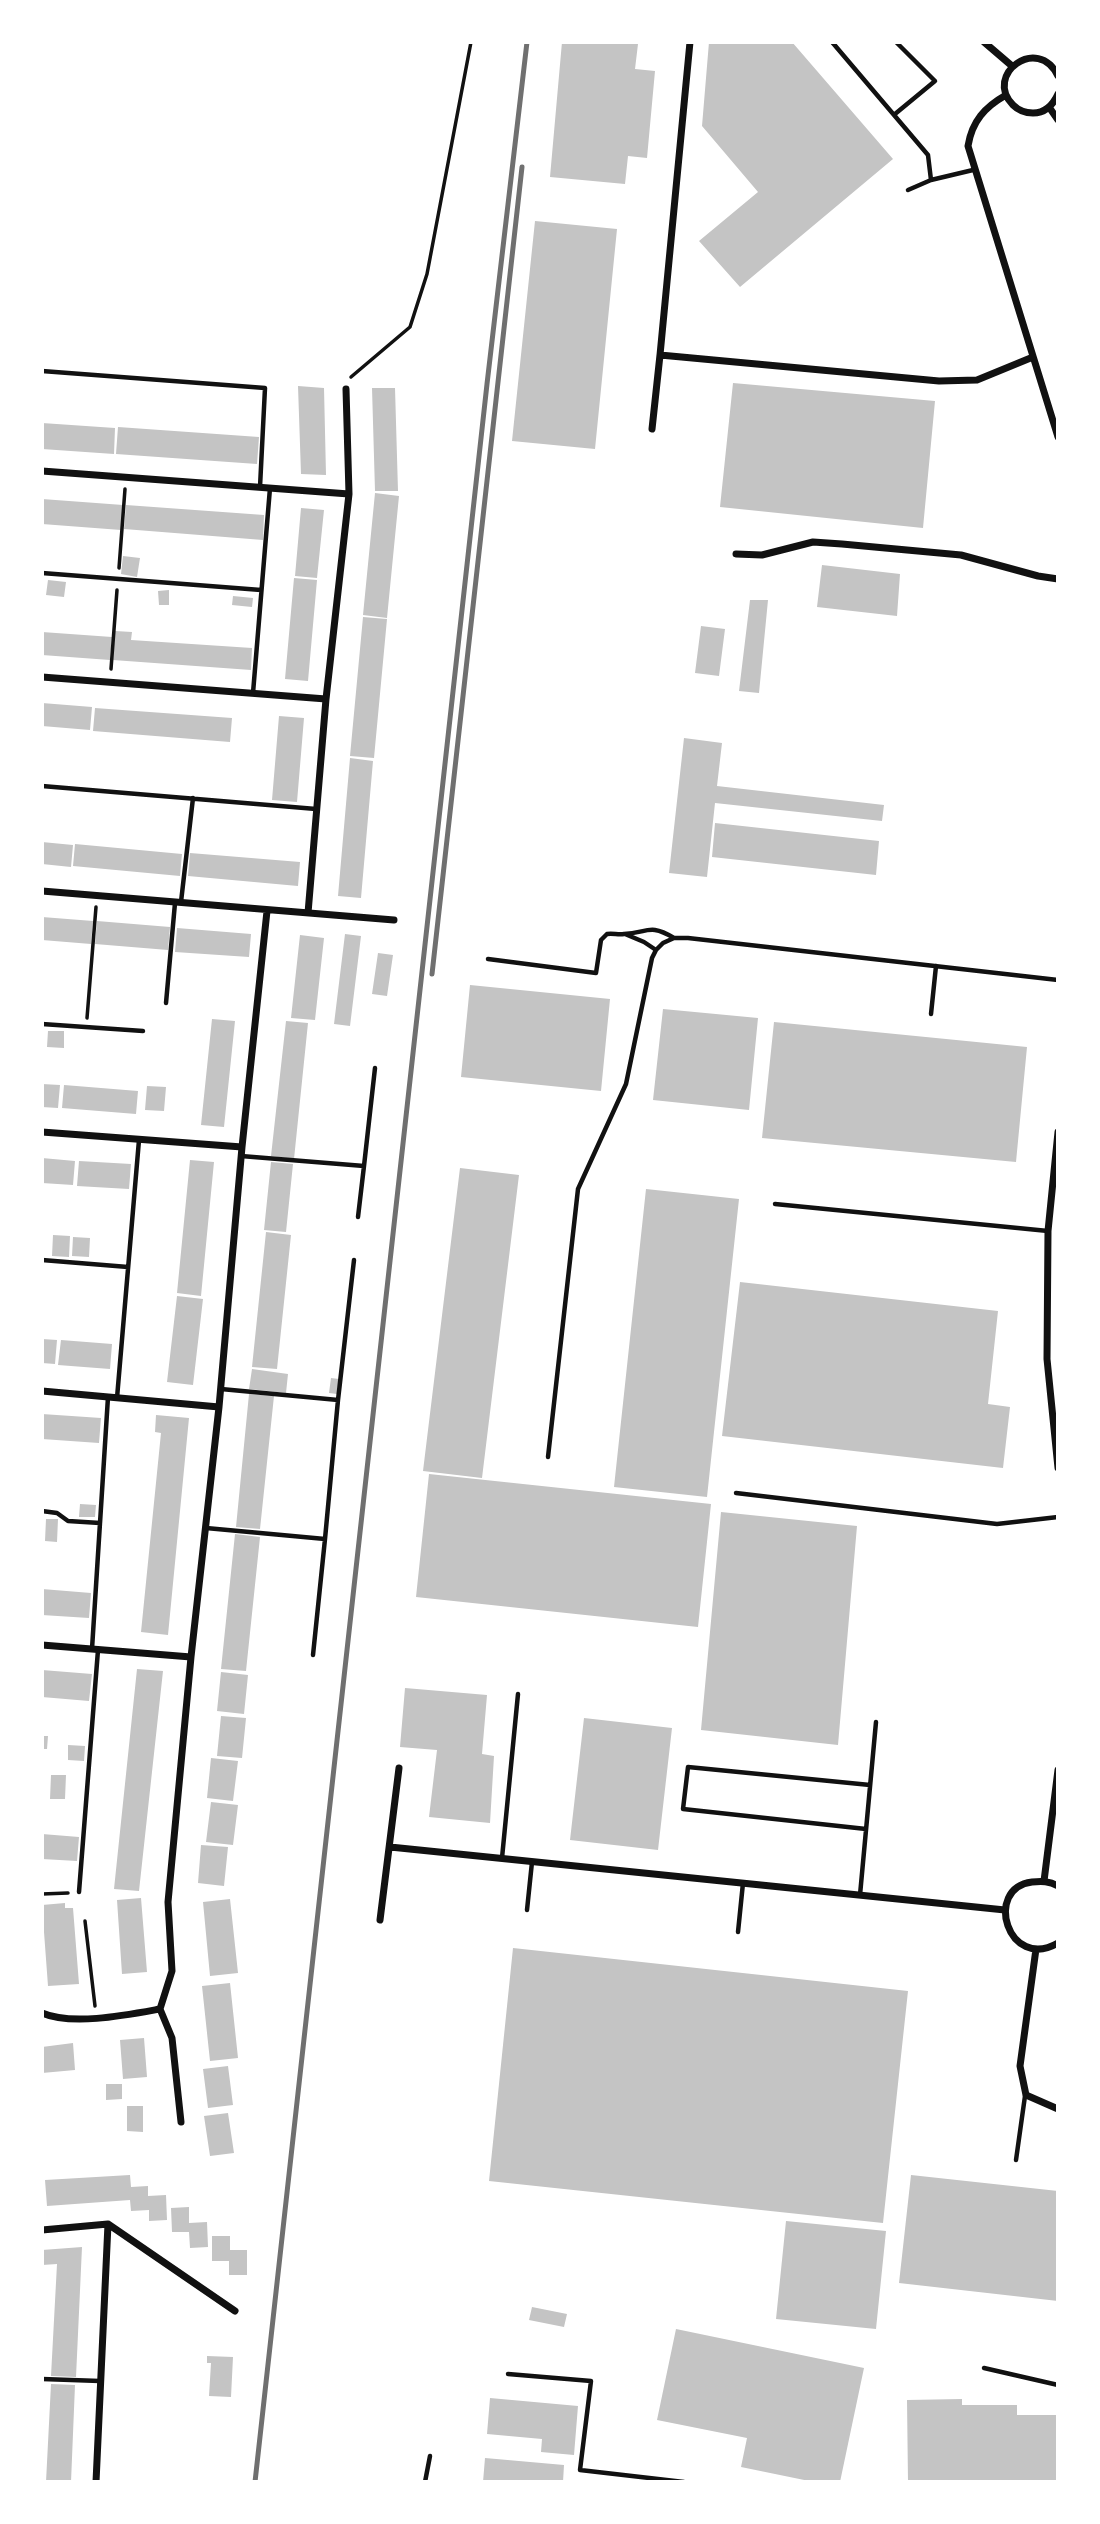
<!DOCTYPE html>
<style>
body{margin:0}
#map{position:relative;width:1100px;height:2524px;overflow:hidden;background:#fff;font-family:Montserrat,sans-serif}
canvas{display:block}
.frame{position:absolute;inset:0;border:44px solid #fff;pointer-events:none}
</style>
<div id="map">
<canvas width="1100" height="2524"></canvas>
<div class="frame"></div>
</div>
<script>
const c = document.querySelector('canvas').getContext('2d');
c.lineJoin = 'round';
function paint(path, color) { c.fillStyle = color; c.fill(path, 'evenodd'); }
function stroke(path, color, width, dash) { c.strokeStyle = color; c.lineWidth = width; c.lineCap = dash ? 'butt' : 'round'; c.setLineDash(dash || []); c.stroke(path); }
paint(new Path2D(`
 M562 42 638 44 635 69 655 71 647 158 628 156 625 184 550 177Z
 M709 42H792L893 159 740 287 699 241 758 192 702 126Z
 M535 221 617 229 595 449 512 441Z
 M733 383 935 401 923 528 720 507Z
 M298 386 324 388 326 475 301 474Z
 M372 388H395L398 491H375Z
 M42 423 115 428 114 454 42 449Z
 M118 427 259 437 257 464 116 454Z
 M375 493 399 496 387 618 363 615Z
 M42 499 123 505 121 530 42 524Z
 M126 505 264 515 263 540 124 529Z
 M301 508 324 510 317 578 295 576Z
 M123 556 140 558 137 577 121 574Z
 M822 565 900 574 897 616 817 607Z
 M294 578 317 580 308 681 285 679Z
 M48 580 66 582 64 597 46 595Z
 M169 590V605H159L158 591Z
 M233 596 253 598 252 607 232 605Z
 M750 600H768L759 693 739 691Z
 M363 617 387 619 374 758 350 756Z
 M701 626 725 629 719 676 695 673Z
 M115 631 132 632 131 640 252 648 251 670 113 660Z
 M42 632 112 637 110 660 42 655Z
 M42 703 92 707 90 730 42 726Z
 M95 708 232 718 230 742 93 731Z
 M279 716 304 718 297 802 272 800Z
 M684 738 722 743 717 786 884 805 882 821 715 803 707 877 669 873Z
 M350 758 373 761 361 898 338 896Z
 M715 823 879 841 876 875 712 857Z
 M42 842 73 845 71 867 42 864Z
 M75 844 182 854 180 876 73 866Z
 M190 853 300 862 298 886 188 876Z
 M42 917 93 921 91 944 42 940Z
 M97 921 170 927 168 950 95 944Z
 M177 928 251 934 249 957 175 952Z
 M345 934 361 936 350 1026 334 1024Z
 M300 935 324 938 315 1020 291 1018Z
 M378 953 393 955 387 996 372 994Z
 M470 985 610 999 601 1091 461 1077Z
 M663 1009 758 1018 749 1110 653 1100Z
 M212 1019 235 1021 224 1127 201 1125Z
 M286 1021 308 1023 294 1159 271 1156Z
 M774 1022 1027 1047 1016 1162 762 1138Z
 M48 1031H64V1048L47 1047Z
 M42 1084 60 1085 58 1108 42 1107Z
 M64 1085 138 1091 136 1114 62 1108Z
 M147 1086 166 1087 164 1111 145 1110Z
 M42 1158 75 1161 73 1185 42 1183Z
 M190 1160 214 1162 201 1296 177 1293Z
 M79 1161 131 1164 129 1189 77 1186Z
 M271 1162 293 1164 286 1232 264 1230Z
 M460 1168 519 1175 482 1478 423 1471Z
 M646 1189 739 1199 707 1497 614 1487Z
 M266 1232 291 1235 277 1369 252 1367Z
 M53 1235 70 1236 69 1257 52 1256Z
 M73 1237 90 1238 89 1257 72 1256Z
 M740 1282 998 1311 988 1404 1010 1407 1003 1468 722 1436Z
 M177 1296 203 1299 193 1385 167 1382Z
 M42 1339 57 1340 55 1364 42 1363Z
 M61 1340 112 1344 110 1369 58 1365Z
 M252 1369 288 1374 286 1393 249 1389Z
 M331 1378 339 1379 337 1394 329 1393Z
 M249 1394 274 1396 260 1529 236 1527Z
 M42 1414 101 1418 99 1443 42 1439Z
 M156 1415 189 1418 168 1635 141 1632 161 1433 155 1432Z
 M429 1474 711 1504 698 1627 416 1597Z
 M80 1504 96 1505 95 1517H79Z
 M721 1512 857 1526 838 1745 701 1730Z
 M46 1519H58L57 1542 45 1541Z
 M235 1534 260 1537 246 1671 221 1669Z
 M42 1589 91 1593 89 1618 42 1615Z
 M137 1669 163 1671 139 1891 114 1889Z
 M42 1670 92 1674 89 1701 42 1697Z
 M221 1672 248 1675 244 1714 217 1711Z
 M405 1688 487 1695 482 1754 494 1756 490 1823 429 1817 437 1750 400 1747Z
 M221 1716 246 1718 242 1758 217 1756Z
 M584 1718 672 1728 658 1850 570 1840Z
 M42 1736H48L47 1749H42Z
 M68 1745 85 1746 84 1761 68 1760Z
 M211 1758 238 1761 233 1801 207 1798Z
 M51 1775H66L65 1799H50Z
 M211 1802 238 1805 233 1845 206 1842Z
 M42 1834 79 1837 77 1861 42 1859Z
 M201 1845 228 1847 224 1886 198 1883Z
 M141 1898 147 1972 122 1974 117 1900Z
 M230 1899 238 1973 210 1976 203 1902Z
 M65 1903V1908H73L79 1984 48 1986 42 1905Z
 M513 1948 908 1991 883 2223 489 2181Z
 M230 1983 238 2058 210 2061 202 1986Z
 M144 2038 147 2077 123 2079 120 2040Z
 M73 2043 75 2070 42 2073V2047Z
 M228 2066 233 2105 208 2108 203 2069Z
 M106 2084H122V2099L106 2100Z
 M127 2106H143V2132L127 2131Z
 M228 2113 234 2153 210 2156 204 2116Z
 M130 2175 131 2187 148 2186V2196L166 2195 167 2220 149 2221V2210L131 2211 130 2200 47 2206 45 2180Z
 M911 2175 1058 2191V2301L899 2283Z
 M189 2207V2223L207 2222 208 2247 190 2248 189 2232H172L171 2208Z
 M786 2221 886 2231 876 2329 776 2319Z
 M212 2236H230V2250H247V2275H229V2261H212Z
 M82 2247 76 2377 51 2376 57 2264 42 2265V2250Z
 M532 2307 567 2314 564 2327 529 2320Z
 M676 2329 864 2368 840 2482H814L741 2467 747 2438 657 2420Z
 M207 2356 233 2357 231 2397 209 2396 211 2363H207Z
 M51 2384 75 2385 71 2482H46Z
 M490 2398 578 2406 574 2455 541 2452 542 2439 487 2434Z
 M962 2399V2405H1017V2415H1058V2482H908L907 2400Z
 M485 2458 564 2465 563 2482H483Z`), '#c4c4c4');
stroke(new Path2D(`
 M351 377 410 327 427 274 471 42
 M119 568 125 489
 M111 669 117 590
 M87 1018 96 907
 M42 1894 68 1893
 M85 1921 95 2006`), '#111', 3.5);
stroke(new Path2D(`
 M832 42 928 155 931 180
 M895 114 935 81 896 42
 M908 190 931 180 973 170
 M42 371 265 388 260 487
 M42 573 261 590
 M253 693 270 488
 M42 786 316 809
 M181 902 193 798
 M625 934 644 942 656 950
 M488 959 596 973 601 940 607 934C613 933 618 935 624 934 648 933 649 923 674 938
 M166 1003 175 903
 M931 1014 936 966
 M42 1024 143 1031
 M241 1156 364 1166 375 1068
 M775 1204 1048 1231
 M358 1217 364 1166
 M42 1260 128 1267
 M221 1389 338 1400 354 1260
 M117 1398 139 1140
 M548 1457 578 1189 626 1084 652 958 656 950 663 943 674 938H688L1058 980
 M736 1493 997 1524 1058 1517
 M42 1511 57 1513 68 1521 100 1523
 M206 1528 325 1539 338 1400
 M92 1649 108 1397
 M313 1655 325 1539
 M866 1829 683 1809 688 1767 870 1785
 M502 1858 518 1694
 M79 1892 98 1650
 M860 1895 876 1722
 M527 1910 532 1862
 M738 1932 743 1883
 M1016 2160 1025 2096
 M984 2368 1058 2385
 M508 2374 591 2381 580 2470 684 2482
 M42 2379 100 2381
 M425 2482 430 2456`), '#111', 4.5);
stroke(new Path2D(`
 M690 42 660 355 939 381 977 380 1033 357
 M984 42 1012 66
 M1058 76C1038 34 983 75 1013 105 1018 110 1025 113 1033 113 1045 113 1053 105 1058 94
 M1006 95C985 107 972 121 968 146L1058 437
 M1049 107 1058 120
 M652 429 660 355
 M42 471 349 494
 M736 554 762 555 813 542 842 544 961 555 1038 576 1058 579
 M42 677 326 699
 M42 891 394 920
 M308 913 326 699 349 494 346 389
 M42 1132 242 1147
 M1058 1132 1048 1231 1047 1359 1058 1468
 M42 1391 219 1407
 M42 1645 191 1657
 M390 1847 1005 1910
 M1044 1881 1058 1770
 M1058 1886C1049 1881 1042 1881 1032 1882 983 1888 1008 1972 1058 1943
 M380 1920 399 1768
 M1036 1949 1020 2066 1026 2095 1058 2109
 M42 2013C72 2026 127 2015 160 2009
 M181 2122 172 2038 160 2009 172 1971 168 1902 191 1657 219 1407 242 1147 267 911
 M42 2230 108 2224 235 2311
 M96 2482 108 2224`), '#111', 7);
stroke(new Path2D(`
 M432 974 522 167
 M255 2482 487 384 527 42`), '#707070', 5);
</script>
